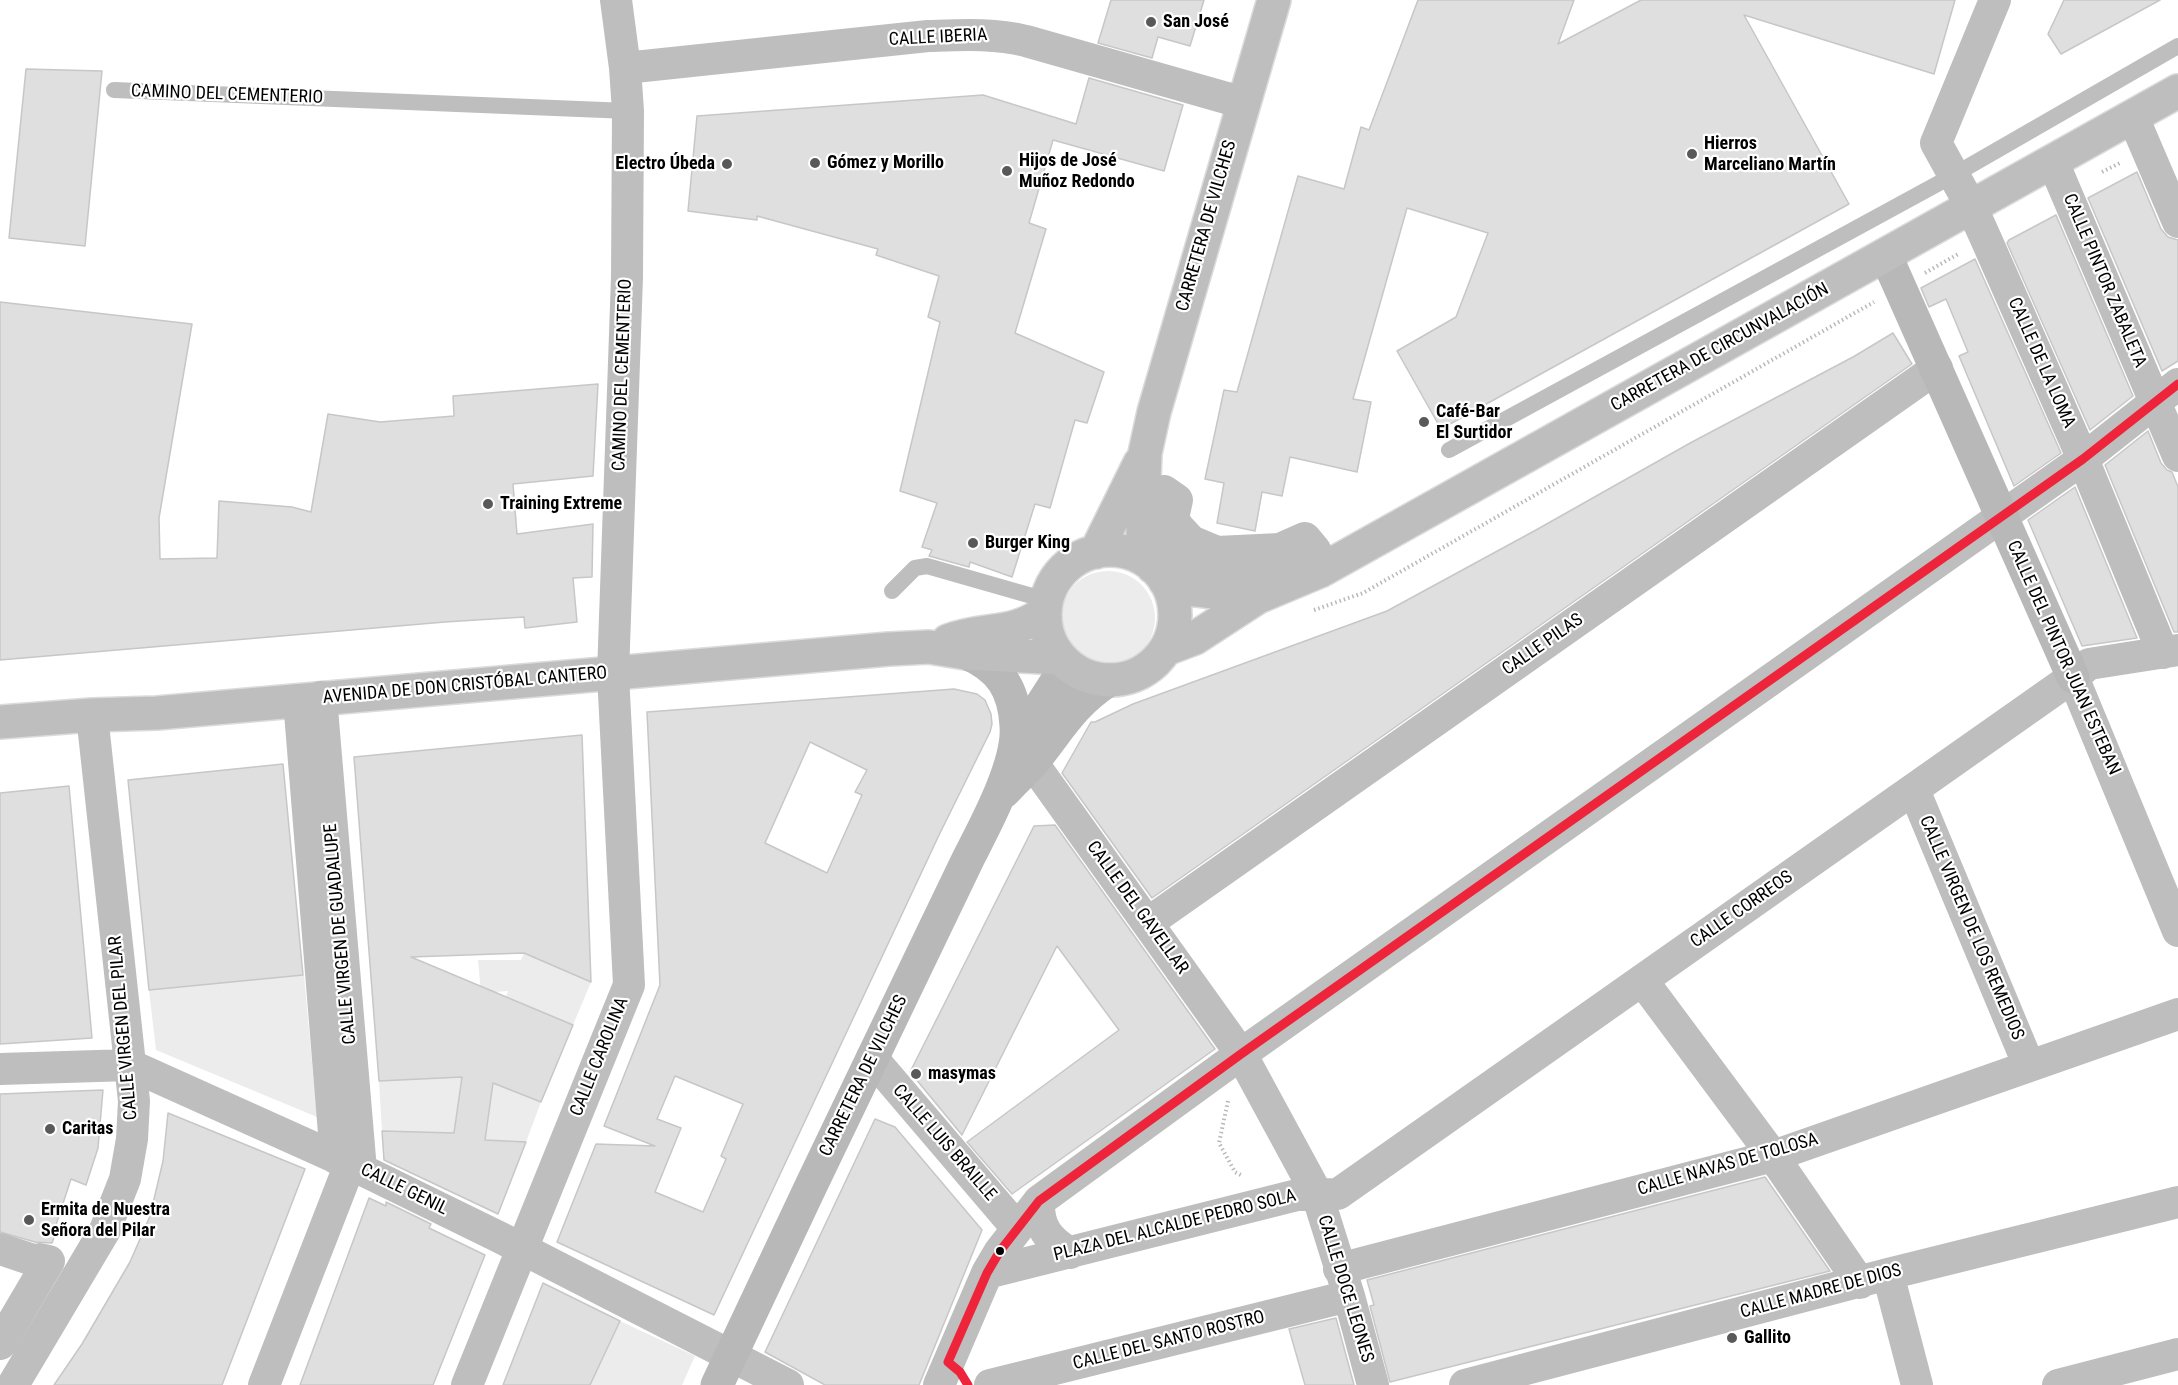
<!DOCTYPE html>
<meta charset="utf-8">
<style>
body{margin:0}
canvas{display:block;background:#fff}
</style>
<canvas width="2178" height="1385"></canvas>
<script>
const c = document.querySelector('canvas').getContext('2d');
c.lineJoin = 'round';
function paint(path, color) { c.fillStyle = color; c.fill(path, 'evenodd'); }
function stroke(path, color, width, dash) { c.strokeStyle = color; c.lineWidth = width; c.lineCap = dash ? 'butt' : 'round'; c.setLineDash(dash || []); c.stroke(path); }
function label(font, color, halo, rows, align = 'center') {
  c.font = font + ' "Roboto Condensed",sans-serif'; c.lineWidth = 4.5; c.setLineDash([]); c.textBaseline = 'middle'; c.strokeStyle = halo; c.fillStyle = color; for (const [text, x, y, turn = 0] of rows) {
    c.save(); c.translate(x, y); c.rotate((+turn || 0) * Math.PI / 180); c.textAlign = isNaN(turn) ? turn : align; if (halo) c.strokeText(text, 0, 0); c.fillText(text, 0, 0); c.restore();
  }
}
paint(new Path2D(`
 M1061 618a47 47 0 1 1 94 0a47 47 0 1 1-94 0Z
 M524 953 591 982 573 1025 506 996 508 991 481 993 478 960H521Z
 M304 975 317 1117 156 1050 149 990Z
 M462 1077 453 1139 382 1131 379 1081Z
 M493 1083 541 1102 526 1142 485 1140Z
 M620 1321 695 1356 682 1385H590Z`), '#ececec');
const building = new Path2D(`
 M1111 0H1204L1190 46 1158 37 1152 58 1098 43Z
 M1418 0H1574L1558 44 1641 0H1955L1934 74 1744 15 1849 204 1441 429 1397 351 1456 317 1488 233 1407 208 1353 399 1371 402 1357 472 1290 457 1282 496 1262 492 1255 531 1217 523 1224 483 1205 479 1224 390 1237 392 1298 176 1344 189 1361 127 1369 130Z
 M2064 0H2160L2061 54 2048 34Z
 M26 69 102 71 85 246 9 238Z
 M1089 78 1183 105 1164 171 1053 140 1029 223 1046 229 1015 333 1104 372 1087 423 1075 420 1050 508 1035 504 1012 577 970 562 969 567 929 556 932 550 922 547 937 503 900 491 940 322 928 317 939 276 876 255 878 249 757 216V220L688 211 697 116 983 95 1076 124Z
 M2137 172 2161 229 2168 237 2178 240V361L2162 371 2088 198Z
 M2056 215 2133 396 2090 430 2007 243 2009 240Z
 M1975 259 2061 453 2014 486 1959 356 1968 352 1946 299 1929 307 1921 288Z
 M0 302 192 324 159 518 160 559 217 558 219 501 292 507 311 512 328 414 380 422 454 416 453 396 598 384 593 476 513 484 517 534 593 524 592 577 573 578 577 622 525 628 524 617 445 622 0 660Z
 M1893 333 1912 364 1152 898 1062 773 1091 722H1095L1133 704 1387 611 1536 530 1692 442 1853 357Z
 M2148 431 2161 463 2167 470 2172 472 2178 487V632H2174L2105 465Z
 M2075 487 2137 638 2082 646 2028 520Z
 M954 689 977 694 985 700 991 714 992 724 990 732 940 833 714 1315 557 1242 596 1144 655 1146 604 1126 660 985 647 712ZM810 742 867 770 855 792 862 795 827 873 765 843ZM675 1076 743 1104 721 1156 726 1159 703 1212 655 1192 681 1128 657 1119Z
 M582 735 591 982 524 953 411 957 573 1025 541 1102 493 1083 485 1140 526 1142 498 1214 384 1160 382 1131 454 1133 462 1077 379 1081 354 757Z
 M283 764 303 975 149 990 128 780Z
 M69 786 92 1038 0 1044V793Z
 M1055 825 1215 1049 1012 1194 967 1142 1119 1030 1057 946 962 1135 910 1072 1034 826Z
 M103 1090 98 1148 86 1185 71 1179 54 1231 56 1232 52 1243 35 1242 0 1232V1094Z
 M168 1113 305 1169 222 1385H54L82 1344 130 1262 150 1216 163 1161Z
 M875 1119 895 1127 982 1230 919 1385H825L765 1352Z
 M1765 1177 1830 1271 1390 1382 1370 1306 1374 1305 1367 1280Z
 M369 1198 386 1206V1202L431 1224 429 1228 485 1255 433 1385H300Z
 M543 1283 620 1321 590 1385H503Z
 M1336 1318 1354 1385H1305L1289 1329Z`);
paint(building, '#dfdfdf');
stroke(building, '#c7c7c7', 1.5);
const primary = new Path2D(`
 M1045 615a65 65 0 1 1 130 0a65 65 0 1 1-130 0Z
 M1096 552 1140 463
 M1153 567 1143 536V506L1145 453 1154 412 1274 0
 M1165 581 1188 589 1258 597
 M948 641C984 627 1012 637 1045 612
 M1166 649 1195 638 1258 597 1320 571 2178 91
 M0 722 92 715 157 713 889 649 929 647 966 653 1061 658`);
stroke(primary, '#dbdbdb', 36);
stroke(new Path2D(`
 M2102 172 2120 163
 M1925 273 1960 253
 M1314 610 1363 593 1874 302
 M1228 1101 1219 1143 1235 1172 1243 1176`), '#b9b9b9', 4, [1.5, 3]);
stroke(new Path2D(`
 M114 90 628 111
 M1449 450 1952 176 2178 46
 M892 591 915 568 927 566 1046 600`), '#bebebe', 16);
stroke(new Path2D(`
 M1995 0 1936 143 1972 208 1986 239 2083 459 2163 653
 M625 68 928 36C962 35 993 33 1026 41L1244 103
 M2133 117 2178 222
 M2053 162 2178 456
 M1164 491 1177 500 1173 518 1178 527 1191 541 1217 552 1280 549 1305 538 1315 550C1270 566 1184 606 1160 541 1154 525 1162 507 1164 491Z
 M2073 677 2178 931
 M321 697 361 1170
 M299 700 336 1158
 M1032 762 1241 1054 1317 1194 1349 1296 1373 1385
 M1914 790 2029 1066
 M1149 922 1937 368
 M1642 980 1773 1156 1860 1283
 M872 1058 1017 1228
 M0 1069 130 1065 350 1164 499 1237 788 1385
 M1039 1201C1038 1227 1048 1240 1070 1253
 M0 1249 39 1262 40 1259 49 1261 0 1344
 M1339 1269 1773 1156 2178 1014
 M987 1273 1297 1195 1338 1194 2073 677 2089 664 2178 650
 M1888 1274 1917 1385
 M13 1385 105 1230 125 1179 132 1139 134 1101 92 715
 M264 1385 350 1164
 M467 1385 629 985 613 674 627 277 628 111 625 68 616 0
 M939 1385 987 1273 1000 1251 1039 1201 1241 1054 2083 459 2178 384
 M990 1385 1349 1296
 M1465 1385 1888 1274 2178 1202
 M2058 1385 2178 1354`), '#bebebe', 32);
stroke(new Path2D(`
 M1886 256 2073 677
 M1015 746 1067 665
 M1004 792C1013 782 1024 772 1033 762 1060 729 1071 705 1109 680
 M717 1385C783 1244 850 1103 918 963 935 928 952 893 969 857 986 824 1019 763 1016 726 1014 688 1000 668 966 653`), '#b8b8b8', 33);
stroke(primary, '#bebebe', 33);
stroke(new Path2D(`
 M968 1385 960 1372 948 1362 987 1273 1000 1251 1039 1201 1241 1054 2083 459 2178 384`), '#ee243a', 9);
for (const [x, y, r, color] of [
 [1151,22,6,"#595959"],
 [1692,154,6,"#595959"],
 [815,163,6,"#595959"],
 [727,164,6,"#595959"],
 [1007,171,6,"#595959"],
 [1424,422,6,"#595959"],
 [488,504,6,"#595959"],
 [973,543,6,"#595959"],
 [916,1074,6,"#595959"],
 [50,1129,6,"#595959"],
 [29,1220,6,"#595959"],
 [1000,1251,5,"#000"],
 [1732,1338,6,"#595959"]
]) { const dot = new Path2D(); dot.arc(x, y, r, 0, 2 * Math.PI); c.fillStyle = color; c.fill(dot); stroke(dot, '#fff', 2); }
label('bold 18px', '#000', '#fff', [
 ["San José",1163,22],
 ["Hierros",1704,144],
 ["Marceliano Martín",1704,165],
 ["Hijos de José",1019,161],
 ["Muñoz Redondo",1019,182],
 ["Gómez y Morillo",827,163],
 ["Electro Úbeda",715,164,"right"],
 ["Café-Bar",1436,412],
 ["El Surtidor",1436,433],
 ["Training Extreme",500,504],
 ["Burger King",985,543],
 ["masymas",928,1074],
 ["Caritas",62,1129],
 ["Ermita de Nuestra",41,1210],
 ["Señora del Pilar",41,1231],
 ["Gallito",1744,1338]
], 'left');
label('18px', '#000', '#fff', [
 ["CALLE IBERIA",938,38,-3],
 ["CAMINO DEL CEMENTERIO",227,95,2],
 ["CARRETERA DE VILCHES",1207,226,-74],
 ["CALLE PINTOR ZABALETA",2104,281,67],
 ["CARRETERA DE CIRCUNVALACIÓN",1720,348,-29],
 ["CALLE DE LA LOMA",2041,363,66],
 ["CAMINO DEL CEMENTERIO",623,375,-88],
 ["CALLE PILAS",1543,645,-35],
 ["CALLE DEL PINTOR JUAN ESTEBAN",2063,658,66],
 ["AVENIDA DE DON CRISTÓBAL CANTERO",465,686,-5],
 ["CALLE DEL GAVELLAR",1137,908,54],
 ["CALLE CORREOS",1742,910,-35],
 ["CALLE VIRGEN DE LOS REMEDIOS",1971,928,67],
 ["CALLE VIRGEN DE GUADALUPE",341,934,-95],
 ["CALLE VIRGEN DEL PILAR",124,1028,-95],
 ["CALLE CAROLINA",600,1057,-68],
 ["CARRETERA DE VILCHES",864,1076,-64],
 ["CALLE LUIS BRAILLE",944,1143,49],
 ["CALLE NAVAS DE TOLOSA",1728,1165,-16],
 ["CALLE GENIL",404,1190,26],
 ["PLAZA DEL ALCALDE PEDRO SOLA",1175,1226,-14],
 ["CALLE DOCE LEONES",1345,1289,73],
 ["CALLE MADRE DE DIOS",1821,1292,-15],
 ["CALLE DEL SANTO ROSTRO",1169,1341,-14]
]);
</script>
